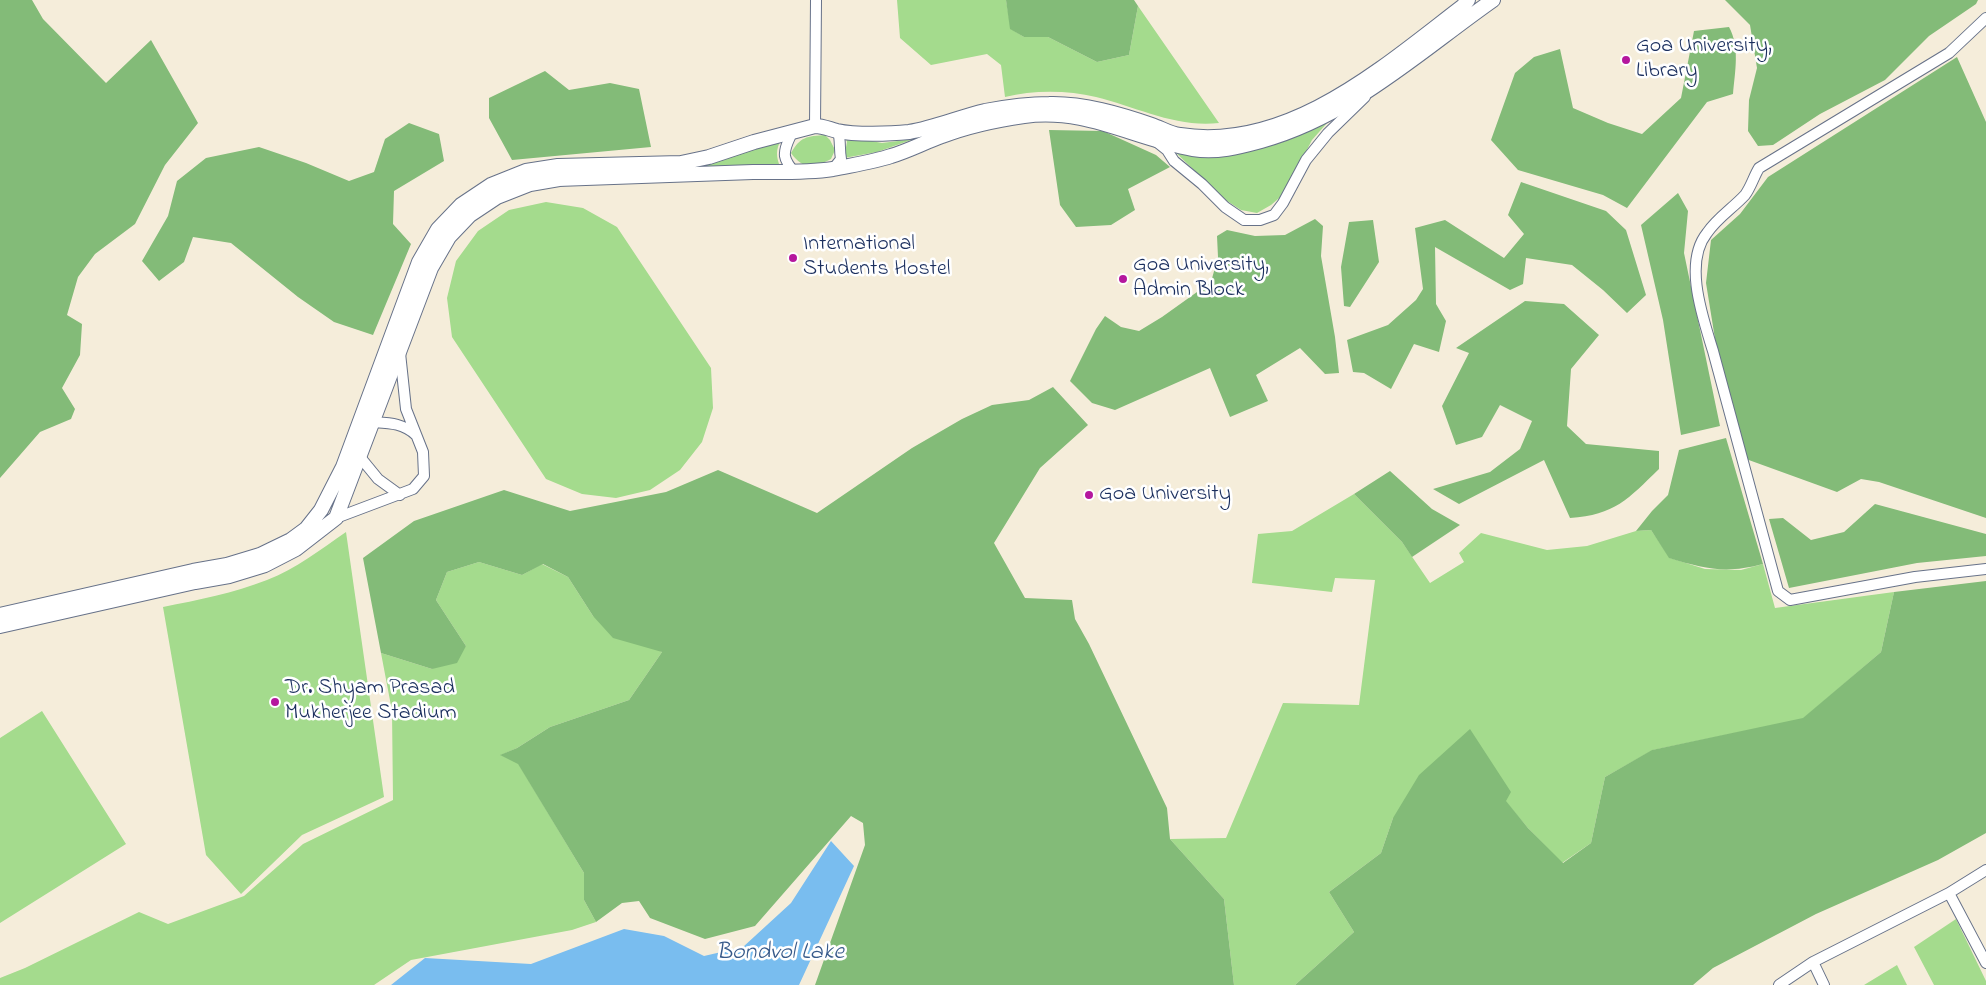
<!DOCTYPE html>
<style>
body{margin:0}
canvas{display:block;background:#f5edda}
</style>
<canvas width="1986" height="985"></canvas>
<script>
const c = document.querySelector('canvas').getContext('2d');
c.lineJoin = 'round';
function paint(path, color) { c.fillStyle = color; c.fill(path, 'evenodd'); }
function stroke(path, color, width, dash) { c.strokeStyle = color; c.lineWidth = width; c.lineCap = dash ? 'butt' : 'round'; c.setLineDash(dash || []); c.stroke(path); }
function label(font, color, halo, rows, align = 'center') {
  c.font = font + ' "Indie Flower",sans-serif'; c.lineWidth = 5; c.setLineDash([]); c.textBaseline = 'middle'; c.strokeStyle = halo; c.fillStyle = color; for (const [text, x, y, turn = 0] of rows) {
    c.save(); c.translate(x, y); c.rotate((+turn || 0) * Math.PI / 180); c.textAlign = isNaN(turn) ? turn : align; if (halo) c.strokeText(text, 0, 0); c.fillText(text, 0, 0); c.restore();
  }
}
paint(new Path2D(`
 M897 0H1006L1011 29 1024 37H1048L1097 62 1129 55 1138 6 1219 123C1176 128 1137 107 1096 97 1067 90 1033 90 1005 97L1001 65 987 54 931 65 900 38Z
 M1327 123 1312 140 1284 194 1271 205 1257 213 1241 210 1224 199 1171 148 1224 155 1277 143Z
 M825 135 830 140 835 150 831 159C814 168 803 170 791 153 800 137 807 136 825 135Z
 M845 136 882 143 914 139 877 152 844 158 847 142Z
 M782 138C775 150 776 157 781 169L663 168Z
 M546 202 583 208 617 227 711 368 713 408 702 442 680 470 650 490 616 498 582 494 546 479 452 337 447 298 456 261 478 231 509 210Z
 M1354 494 1402 542 1430 583 1464 562 1459 553 1481 533 1547 550 1587 546 1636 531 1651 530 1670 558 1705 569 1741 570 1763 564 1775 608 1894 592 1881 652 1803 719 1653 750 1605 777 1591 843 1562 863 1528 828 1505 801 1393 818 1381 853 1329 892 1354 932 1295 985H1234L1224 899 1170 839 1226 838 1283 703 1359 705 1375 580 1335 578 1332 592 1252 583 1258 534 1292 531Z
 M346 532 384 797 302 835 241 894 206 855 163 607C198 600 234 593 267 580 296 569 321 549 346 532Z
 M479 562 522 575 542 564 568 577 593 616 662 652 629 700 550 727 517 748 501 755 518 763 584 873V900L596 922 572 930 411 960 374 985H0V978L25 968 139 912 168 924 244 896 303 844 393 800 392 711 381 653 432 669 466 646 436 600 447 572Z
 M42 711 126 844 0 923V738Z
 M1956 919 1986 981V985H1934L1914 947Z
 M1897 965 1907 985H1864Z`), '#a4db8d');
paint(new Path2D(`
 M0 0H32L43 19 106 83 151 40 198 123 165 165 135 224 95 254 78 277 67 315 82 324 80 355 62 388 75 409 71 419 40 432 0 478Z
 M1006 0H1134L1138 6 1129 55 1097 62 1048 37H1024L1010 29Z
 M1725 0H1978L1976 4 1929 36 1885 80 1820 114 1773 145 1758 146 1748 131 1749 100 1757 68 1750 25Z
 M1729 27C1740 47 1735 71 1733 94L1707 102 1627 208 1603 195 1518 170 1491 140 1515 73 1534 57 1560 49 1573 108 1608 123 1642 134 1681 98 1694 31Z
 M1957 57 1986 122V518L1879 482 1861 479 1837 492 1746 459 1716 345 1706 283 1711 240 1740 214 1768 177Z
 M545 71 569 90 610 83 639 89 651 147 512 160 489 118V98Z
 M409 123 439 134 444 161 394 191 393 224 411 244 373 335 334 322 298 297 231 243 193 237 184 262 159 281 142 261 168 216 177 181 206 158 259 147 306 163 349 181 374 172 385 139Z
 M1049 130 1103 131 1156 155 1170 167 1128 189 1135 210 1111 225 1076 227 1060 205Z
 M1521 182 1606 211 1626 230 1646 295 1627 313 1603 290 1572 265 1526 258 1523 284 1510 290 1435 247 1436 304 1446 321 1439 352 1414 344 1391 389 1364 373 1353 372 1347 340 1388 325 1416 300 1423 289 1415 228 1445 220 1504 258 1524 234 1508 215Z
 M1678 193 1688 211 1684 253 1720 426 1681 435 1663 320 1641 225Z
 M1315 219 1323 226 1321 256 1335 337 1339 373 1325 374 1300 348 1256 375 1268 401 1230 417 1210 368 1115 410 1092 403 1070 381 1096 329 1105 316 1121 327 1139 331 1162 317 1211 282 1218 257 1217 236 1227 230 1255 236 1285 235Z
 M1373 220 1379 262 1350 307 1344 306 1341 267 1349 222Z
 M1525 301 1564 304 1599 335 1571 369 1567 426 1586 444 1659 451V469C1628 499 1615 515 1570 518L1544 460 1459 504 1433 489 1490 472 1520 449 1532 421 1500 405 1482 437 1456 445 1442 406 1469 353 1456 348Z
 M1053 387 1088 425 1040 468 994 543 1025 598 1072 600 1075 619 1089 644 1167 808 1170 839 1224 899 1234 985H815L865 845 863 823 851 816 755 926 705 939 650 918 639 901 622 903 596 922 584 900V873L518 764 500 755 517 748 550 727 629 700 662 652 613 638 593 616 568 577 543 564 522 575 479 562 447 572 436 600 466 646 457 663 432 669 381 653 363 558 414 521 504 490 570 511 666 492 718 470 817 513 912 448 962 419 992 405 1029 400Z
 M1726 438 1763 564C1726 574 1705 569 1669 558L1651 530 1636 531 1652 511 1668 495 1679 450Z
 M1390 471 1432 509 1460 525 1412 557 1402 542 1354 494Z
 M1875 504 1986 534V556L1917 563 1789 588 1769 519 1783 518 1811 540 1844 532Z
 M1986 581V833L1938 860 1816 914 1713 968 1693 985H1295L1354 932 1329 892 1381 853 1393 818 1419 775 1470 729 1511 792 1506 801 1528 828 1563 863 1591 843 1605 777 1652 750 1803 718 1881 652 1894 592Z`), '#83bb78');
paint(new Path2D(`
 M831 841 854 866 799 985H391L425 958 531 964 624 929 664 936 704 956 743 947 791 903Z`), '#79bdef');
const street = new Path2D(`
 M1986 18 1949 53 1759 168C1754 176 1751 187 1745 195 1733 208 1717 218 1707 233 1683 263 1703 318 1713 351L1778 591 1790 600 1915 577 1986 569
 M815 126 816 0
 M790 137C782 154 783 159 795 173
 M1157 142 1167 150 1174 161 1202 184 1225 207 1244 220H1260L1274 215 1283 203 1306 160 1328 133 1365 97
 M833 169 841 159C839 148 841 142 838 131
 M373 422C389 423 403 423 416 435
 M360 457 378 479 400 495
 M336 518 413 489 424 476 423 452 406 409 400 353
 M1949 893 1986 963
 M1813 962 1824 985
 M1779 985 1813 962 1949 893 1986 870`);
const secondary = new Path2D(`
 M0 615 193 571 227 565 260 555 291 540 306 529 321 510 343 467 419 262 438 229 461 205 491 185 526 171 558 166 681 163 709 157 754 142 815 126C823 126 829 129 837 131 855 135 890 134 909 132 935 128 959 117 985 111 1006 107 1028 104 1049 104 1083 103 1120 114 1152 125 1161 128 1170 134 1180 135 1288 152 1383 67 1463 6L1468 0
 M0 626 195 582 229 576 265 565 296 549 336 518 431 268 449 237 470 215 497 197 530 184 559 179C624 177 689 174 753 172 780 172 806 173 833 169 852 165 873 162 891 156 908 151 925 142 942 136 968 126 996 120 1024 116 1086 107 1134 139 1193 149 1216 153 1239 147 1261 141 1351 116 1419 52 1493 0`);
stroke(street, '#677289', 12);
stroke(secondary, '#677289', 16);
stroke(street, '#fff', 10);
stroke(secondary, '#fff', 14);
for (const [x, y, r, color] of [
 [1626,60,5,"#b5179e"],
 [793,258,5,"#b5179e"],
 [1123,279,5,"#b5179e"],
 [1089,495,5,"#b5179e"],
 [275,702,5,"#b5179e"]
]) { const dot = new Path2D(); dot.arc(x, y, r, 0, 2 * Math.PI); c.fillStyle = color; c.fill(dot); stroke(dot, '#fff', 2); }
label('22px', '#1b2f5e', '#fff', [
 ["Goa University,",1636,47],
 ["Library",1636,72],
 ["International",803,245],
 ["Students Hostel",803,270],
 ["Goa University,",1133,266],
 ["Admin Block",1133,291],
 ["Goa University",1099,495],
 ["Dr. Shyam Prasad",285,689],
 ["Mukherjee Stadium",285,714]
], 'left');
label('italic 24px', '#375a8a', '#fff', [
 ["Bondvol Lake",780,954]
]);
</script>
